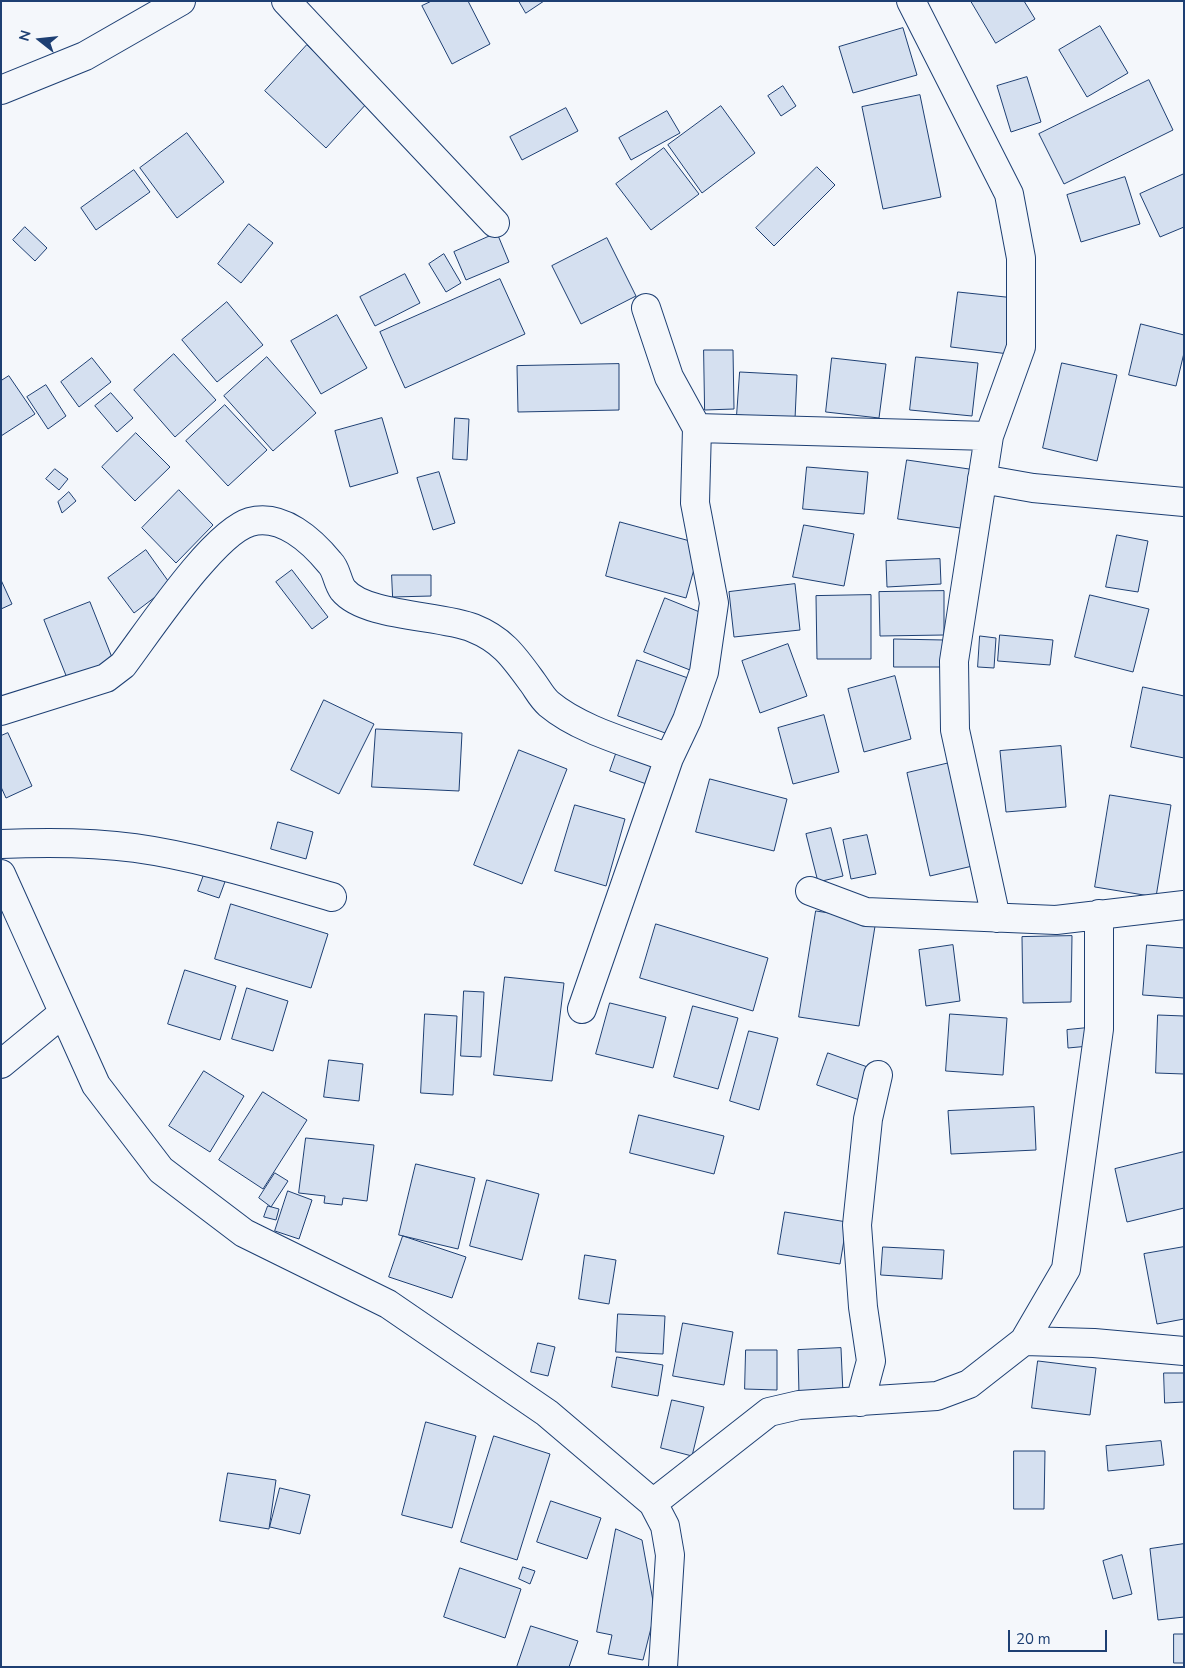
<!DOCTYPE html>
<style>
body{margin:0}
#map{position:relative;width:1185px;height:1668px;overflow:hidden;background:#f4f7fb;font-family:"Nunito Sans",sans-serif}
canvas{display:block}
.frame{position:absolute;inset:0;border:2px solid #1d3f73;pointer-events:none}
.north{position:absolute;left:15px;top:15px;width:50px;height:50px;-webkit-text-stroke:4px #f4f7fb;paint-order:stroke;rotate:286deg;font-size:14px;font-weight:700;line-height:20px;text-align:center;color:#1d3f73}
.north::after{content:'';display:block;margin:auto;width:18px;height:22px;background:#1d3f73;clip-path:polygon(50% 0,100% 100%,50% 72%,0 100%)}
.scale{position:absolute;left:1008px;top:1630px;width:99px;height:22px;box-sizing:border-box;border:2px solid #1d3f73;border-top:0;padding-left:6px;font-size:15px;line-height:18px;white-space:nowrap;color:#1d3f73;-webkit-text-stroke:4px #f4f7fb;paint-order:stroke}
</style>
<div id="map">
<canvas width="1185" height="1668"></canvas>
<div class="frame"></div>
<div class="north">N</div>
<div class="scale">20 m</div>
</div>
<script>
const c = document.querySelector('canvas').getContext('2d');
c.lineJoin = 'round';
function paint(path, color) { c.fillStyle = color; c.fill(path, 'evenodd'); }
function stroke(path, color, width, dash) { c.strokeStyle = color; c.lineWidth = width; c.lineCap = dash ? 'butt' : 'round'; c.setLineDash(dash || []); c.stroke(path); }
const building = new Path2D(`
 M432 1H468L490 44 452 64 422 6Z
 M519 1H544L526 13Z
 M971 1H1024L1035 19 996 43Z
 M1100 26 1128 73 1087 97 1059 50Z
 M903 28 917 75 853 93 839 47Z
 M307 45 368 102 326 148 265 91Z
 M1027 77 1041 122 1011 132 997 86Z
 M1149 80 1173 130 1064 184 1039 134Z
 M783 86 796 106 781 116 768 96Z
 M920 95 941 197 883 209 862 107Z
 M721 106 755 153 702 193 668 145Z
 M566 108 578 131 522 160 510 137Z
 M667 111 680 133 631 160 619 138Z
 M187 133 224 182 177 218 140 168Z
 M664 148 699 194 651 230 616 184Z
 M817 167 835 185 774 246 756 228Z
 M134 170 150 192 96 230 81 208Z
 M1184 174V227L1160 237 1140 194Z
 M1125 177 1140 224 1081 242 1067 195Z
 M249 224 273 243 241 283 218 264Z
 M25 227 47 248 35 261 13 240Z
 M497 233 509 262 466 280 454 252Z
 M607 238 636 296 581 324 552 266Z
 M444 254 461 283 446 292 429 264Z
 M405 274 420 303 375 326 360 297Z
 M500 279 525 334 405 388 380 332Z
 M958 292 1015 298 1009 354 951 347Z
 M227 302 263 345 217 382 182 340Z
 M337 315 367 368 321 394 291 341Z
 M1141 324 1184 335V353L1176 386 1129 375Z
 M704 350H733L734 409 705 410Z
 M174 354 216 400 175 437 134 390Z
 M267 357 316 413 273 451 224 396Z
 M916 357 978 363 972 416 910 410Z
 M92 358 111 382 79 407 61 382Z
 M832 358 886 364 879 418 826 412Z
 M1062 363 1117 375 1097 461 1043 448Z
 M619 364V410L518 412 517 366Z
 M740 372 797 375 795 419 737 415Z
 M9 376 35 414 1 436V381Z
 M46 385 66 416 48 429 27 397Z
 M111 393 133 418 117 432 95 406Z
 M225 405 267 450 228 486 186 441Z
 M382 418 398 473 350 487 335 431Z
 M455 418 469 419 467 460 453 459Z
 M136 433 170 467 135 501 102 467Z
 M907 460 976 470 967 529 898 519Z
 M807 467 868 472 864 514 803 509Z
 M55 469 68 479 59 490 46 479Z
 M439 472 455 523 433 530 417 478Z
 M179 490 213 525 176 563 142 528Z
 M69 492 76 501 62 513 58 502Z
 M620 522 701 544 686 598 606 576Z
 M804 525 854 534 844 586 793 577Z
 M1117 535 1148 541 1138 592 1106 587Z
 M146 550 171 585 134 613 108 578Z
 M940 559 941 584 887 587 886 561Z
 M292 570 328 617 312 629 276 582Z
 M392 575H431V596L393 597Z
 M1 580 12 604 1 609Z
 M795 584 800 630 734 637 729 592Z
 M944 591V635L880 636 879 592Z
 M871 595V659H817L816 596Z
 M1090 595 1149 609 1133 672 1075 657Z
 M665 598 712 617 690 670 644 652Z
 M90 602 113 660 67 678 44 620Z
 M1000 635 1053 640 1050 665 998 661Z
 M980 636 996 638 994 668 978 667Z
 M894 639 944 640 943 667H894Z
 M788 644 807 696 760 713 742 661Z
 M637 660 688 678 668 734 618 716Z
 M895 676 911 739 864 752 848 689Z
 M1143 687 1184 696V758L1131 747Z
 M324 700 374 724 339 794 291 770Z
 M824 715 839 772 793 784 778 728Z
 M376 729 462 733 459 791 372 787Z
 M8 733 32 786 6 798 1 787V736Z
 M1061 746 1066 807 1006 812 1000 751Z
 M519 750 567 769 522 884 474 865Z
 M617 751 659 765 652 786 610 771Z
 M958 761 981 864 930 876 907 773Z
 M710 779 787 799 774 851 696 832Z
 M1110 795 1171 805 1156 897 1095 887Z
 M575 805 625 819 606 886 555 871Z
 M278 822 313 832 306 859 271 849Z
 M831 828 843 876 818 882 806 834Z
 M867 835 876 874 851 879 843 840Z
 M205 872 226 879 219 898 198 891Z
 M231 904 328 934 311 988 215 959Z
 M816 911 876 920 859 1026 799 1017Z
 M656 924 768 958 753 1011 640 978Z
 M1072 936 1071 1002 1023 1003 1022 937Z
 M953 945 960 1001 926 1006 919 950Z
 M1147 945 1184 948V998L1143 995Z
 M185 970 236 986 220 1040 168 1024Z
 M505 977 564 983 552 1081 494 1075Z
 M247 988 288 1001 273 1051 232 1039Z
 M464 991 484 992 481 1057 461 1056Z
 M610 1003 666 1017 653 1068 596 1054Z
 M693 1006 738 1018 718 1089 674 1077Z
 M425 1014 457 1016 453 1095 421 1093Z
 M950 1014 1007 1018 1003 1075 946 1071Z
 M1158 1015 1184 1016V1074L1156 1073Z
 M1087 1028 1089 1046 1068 1048 1067 1030Z
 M749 1031 778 1038 759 1110 730 1101Z
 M828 1053 876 1070 865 1102 817 1085Z
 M329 1060 363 1064 359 1101 324 1097Z
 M204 1071 244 1096 210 1152 169 1126Z
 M263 1092 307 1120 263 1189 219 1160Z
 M1034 1107 1036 1150 951 1154 948 1111Z
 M639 1115 724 1136 714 1174 630 1153Z
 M306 1138 374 1145 367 1201 343 1198 342 1205 324 1203 325 1196 299 1193Z
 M1184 1152V1208L1127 1222 1115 1169Z
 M416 1164 475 1178 458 1249 399 1235Z
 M275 1173 288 1181 271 1207 259 1198Z
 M487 1180 539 1194 522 1260 470 1246Z
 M288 1191 312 1200 299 1239 275 1231Z
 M268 1206 279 1209 276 1220 264 1217Z
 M785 1212 847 1222 840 1264 778 1254Z
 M403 1236 466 1257 452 1298 389 1277Z
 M883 1247 944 1250 942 1279 881 1275Z
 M1184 1247V1319L1157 1324 1144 1254Z
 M585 1255 616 1260 609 1304 579 1299Z
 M618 1314 665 1316 663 1354 616 1352Z
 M683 1323 733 1332 724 1385 673 1376Z
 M538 1343 555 1347 548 1376 531 1372Z
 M841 1348 843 1394 799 1395 798 1350Z
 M746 1350H777V1390L745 1389Z
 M617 1357 663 1365 658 1396 612 1387Z
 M1038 1361 1096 1368 1090 1415 1032 1408Z
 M1164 1373H1184V1402L1165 1403Z
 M672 1400 704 1407 692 1456 661 1448Z
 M426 1422 476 1436 452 1528 402 1515Z
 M494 1436 550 1454 517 1560 461 1542Z
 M1161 1441 1164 1465 1108 1471 1106 1446Z
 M1014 1451H1045L1044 1509H1014Z
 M228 1473 276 1480 269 1529 220 1521Z
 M280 1488 310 1495 300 1534 270 1527Z
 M551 1501 601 1518 587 1559 537 1542Z
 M616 1529 642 1540 655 1612 643 1660 608 1654 612 1635 597 1632Z
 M1184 1544V1617L1158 1620 1150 1549Z
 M1122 1555 1132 1594 1113 1599 1103 1561Z
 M523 1567 535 1571 530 1584 519 1579Z
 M460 1568 521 1589 505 1638 444 1617Z
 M531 1626 578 1641 569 1667H517Z
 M1174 1634H1184V1663H1174Z`);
paint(building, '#d5e0f0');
stroke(building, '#1d3f73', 1);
const minor = new Path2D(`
 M286 1 495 223
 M911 1 1009 194 1021 258V347L989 436 954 661 955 730 996 918
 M697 428 989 436
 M982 479 1033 488 1184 502
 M1 711 106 678 123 665C148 632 213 533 250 522 282 513 312 541 330 563 337 570 337 582 343 590 365 617 441 615 473 628 503 640 514 657 533 683 538 690 542 698 549 704 580 730 630 743 669 758
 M1 844C46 842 91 842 135 848 200 857 269 879 332 897
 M1 874 96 1085 161 1170 244 1233 388 1304 547 1413 653 1503 665 1526 670 1555 663 1667
 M810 891 866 912 1056 920 1184 905
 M582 1009 669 758 687 720 704 672 714 603 695 503 697 428 669 377 646 308
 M1 1064 63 1013
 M1024 1341 1066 1269 1099 1029V914
 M860 1402 871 1361 863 1307 857 1225 868 1119 878 1075
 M653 1503 769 1412 799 1405 937 1396 969 1384 1024 1341 1094 1343 1184 1351`);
const major = new Path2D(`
 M1 90 85 56 181 1`);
stroke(minor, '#1d3f73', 30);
stroke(major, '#1d3f73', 30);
stroke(minor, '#f4f7fb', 28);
stroke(major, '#f4f7fb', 28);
</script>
